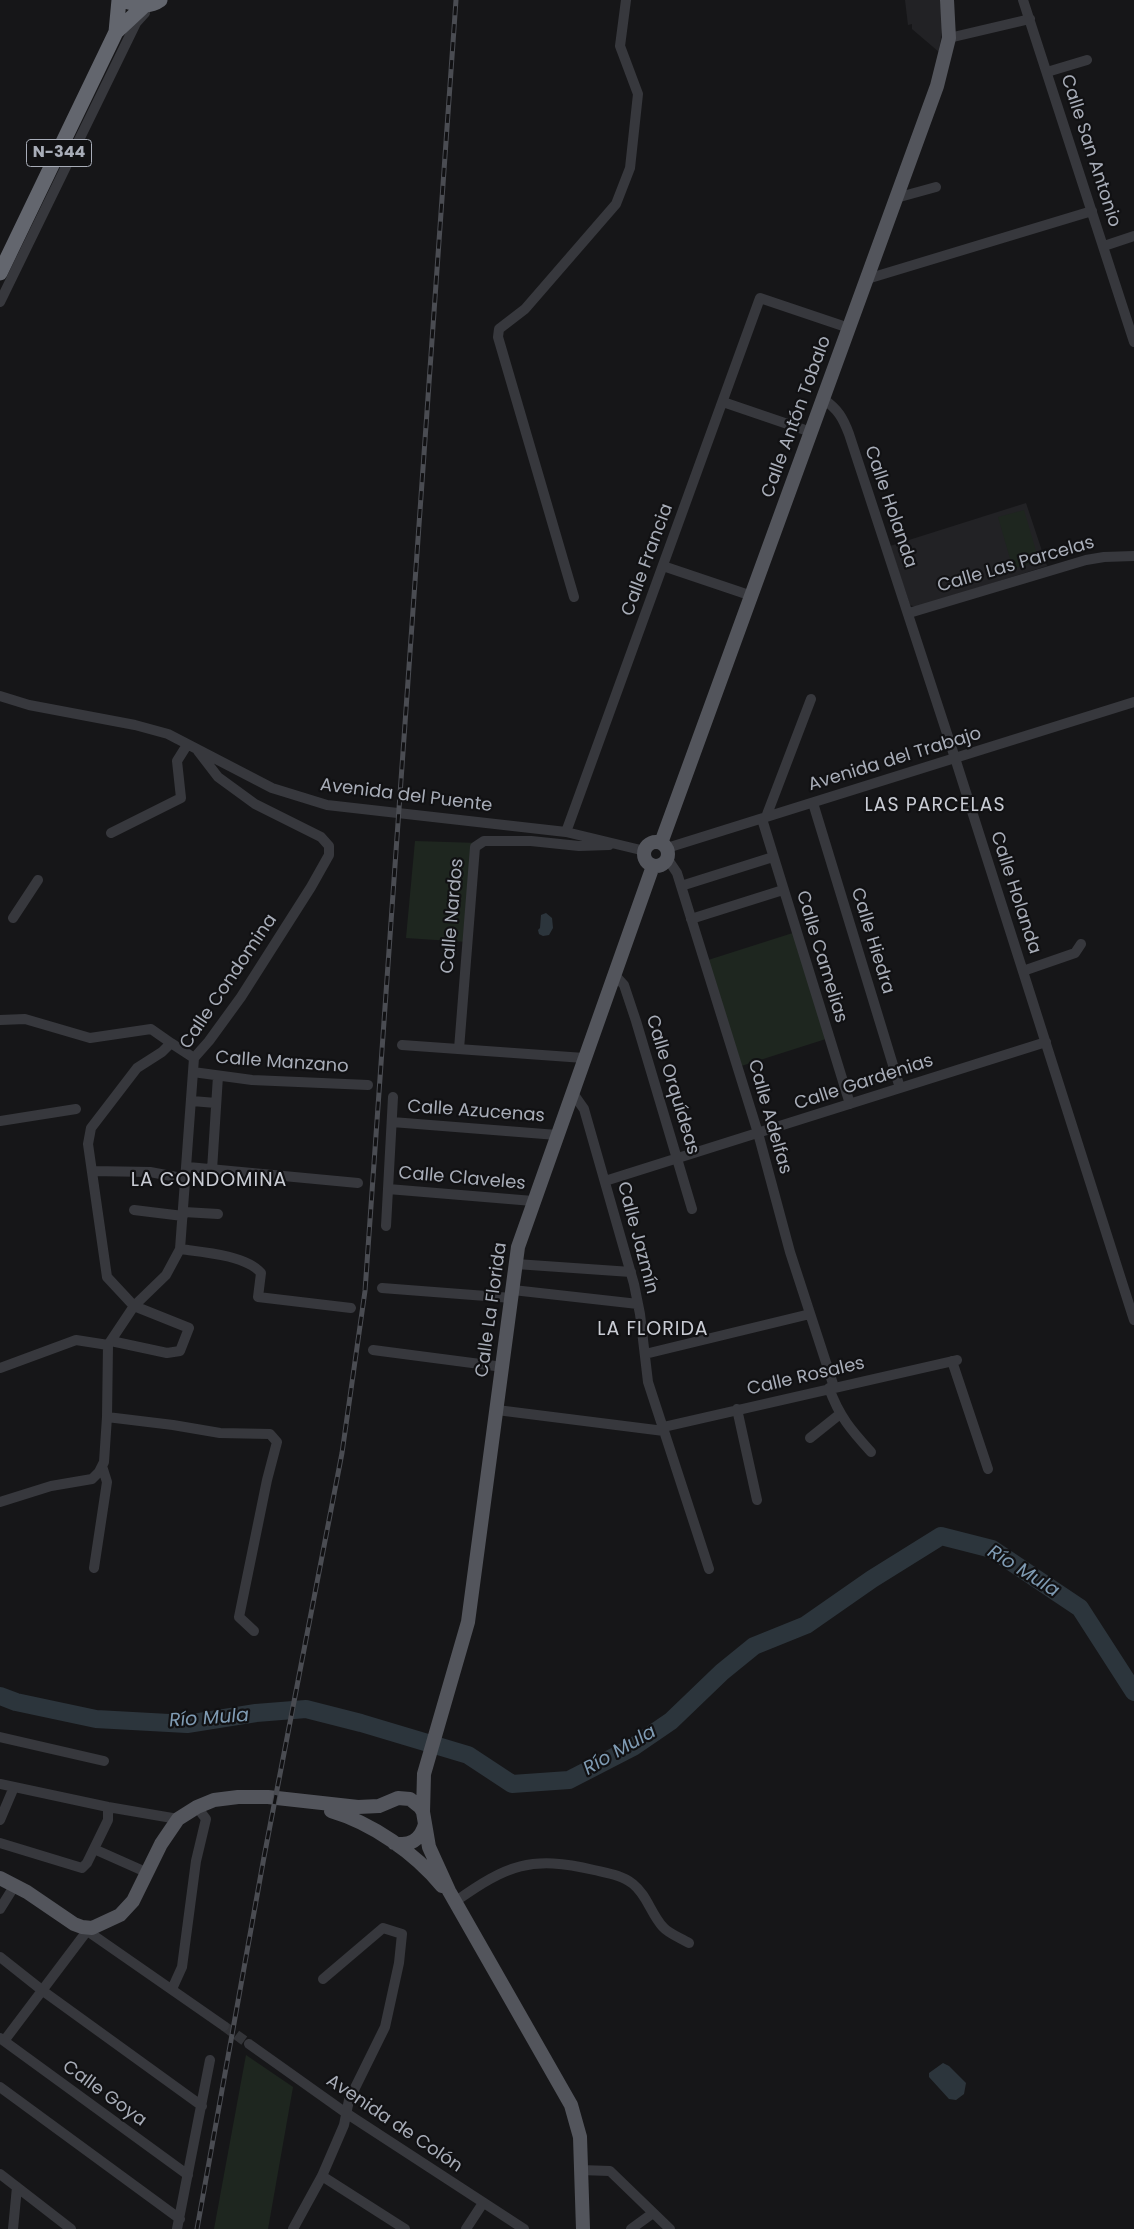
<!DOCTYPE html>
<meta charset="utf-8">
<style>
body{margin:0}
canvas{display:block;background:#161618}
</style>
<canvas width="1134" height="2229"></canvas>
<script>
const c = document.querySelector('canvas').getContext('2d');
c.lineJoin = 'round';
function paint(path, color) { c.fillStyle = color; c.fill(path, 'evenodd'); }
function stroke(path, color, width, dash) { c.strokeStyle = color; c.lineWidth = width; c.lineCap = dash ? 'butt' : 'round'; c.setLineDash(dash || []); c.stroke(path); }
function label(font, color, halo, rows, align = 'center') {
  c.font = font + ' Poppins,sans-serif'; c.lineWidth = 4.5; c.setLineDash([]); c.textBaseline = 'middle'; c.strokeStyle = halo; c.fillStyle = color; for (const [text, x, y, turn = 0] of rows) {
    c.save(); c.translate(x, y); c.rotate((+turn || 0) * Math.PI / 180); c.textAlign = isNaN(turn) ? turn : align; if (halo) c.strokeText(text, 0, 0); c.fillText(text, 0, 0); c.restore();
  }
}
paint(new Path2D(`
 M905 0H940L943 21 939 52 912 29V24L908 25Z
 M1026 503 1047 566 916 607 910 605 890 546Z`), '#222225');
paint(new Path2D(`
 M1024 510 1039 561 1013 569 998 517Z
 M415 841 478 843 467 942 406 938Z
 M796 932 829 1038 738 1067 705 961Z
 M246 2055 293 2087 268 2229H214Z`), '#1e261f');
paint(new Path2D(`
 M546 913 552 918 553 928 549 935 543 936 539 934 538 930 540 928 541 915Z
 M943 2063 949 2066 966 2083 964 2094 956 2100 949 2099 929 2077V2073Z`), '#2c353c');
stroke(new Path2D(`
 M0 1696 16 1702 96 1719 187 1724 256 1713 306 1709 361 1723 468 1755 512 1784 569 1780 633 1747 671 1721 722 1672 754 1646 806 1625 872 1579 941 1536 992 1549 1080 1608 1134 1692`), '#2c353c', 18);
stroke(new Path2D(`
 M224 2026 249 2044`), '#333438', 10, [10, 5]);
stroke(new Path2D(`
 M1023 0 1134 342
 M949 38 1030 19
 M1047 72 1087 60
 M896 198 936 187
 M1104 246 1134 236
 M867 279 1092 211
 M0 302 136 23 145 13
 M823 399C838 409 843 418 849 434L955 758 1134 1320
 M723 402 811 432
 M663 566 752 596
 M574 597 498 337 499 329 525 309 616 204 630 168 638 94 620 46 626 0
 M909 613 1086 560 1104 557 1134 556
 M0 696 29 705 135 725 168 734 272 788 327 805 566 832 645 851
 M813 803 900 1088
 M766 817 811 699
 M762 819 850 1104
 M566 832 760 298 849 328
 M111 833 181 798 177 761 187 745
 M667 848 1134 702
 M667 858 677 873 758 1133 790 1252 834 1387
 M681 886 773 857
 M13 918 38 880
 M691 919 783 890
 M1023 971 1075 953 1081 944
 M614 974 624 985 636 1021 692 1209
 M0 1020 25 1019 90 1038 151 1029 171 1043 162 1052 137 1068 91 1128 88 1144 107 1277 134 1306 189 1328 180 1351 167 1353 111 1341
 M171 1043 194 1058
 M402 1045 584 1058
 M459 1049 475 847 484 841H531L579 846 609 845
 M193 1072 252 1080 368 1085
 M572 1092 584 1109 634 1284 640 1314 648 1382 709 1569
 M192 1101 216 1103
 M0 1121 76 1109
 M392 1122 557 1135
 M188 1167 358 1183
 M212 1170 218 1076
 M92 1171 150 1172 187 1179
 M605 1181 1046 1042
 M388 1189 533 1201
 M134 1210 183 1216
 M184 1212 218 1214
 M386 1226 393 1097
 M180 1249C202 1252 246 1255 261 1273L258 1297 351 1308
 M516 1264 631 1272
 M382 1288 512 1298
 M513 1290 638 1304
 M108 1345 134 1306 166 1275 180 1249 194 1058 209 1041 241 997 311 887 329 855V846L321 837 255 804 218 777 198 751
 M373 1350 503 1367
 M645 1354 810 1314
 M952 1361 988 1469
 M0 1368 76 1340 108 1345
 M829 1388C839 1416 851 1430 871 1452
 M737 1409 757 1500
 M497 1410 664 1431
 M107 1417 173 1425 220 1433 270 1434 277 1442 267 1480 239 1617 254 1631
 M663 1427 957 1360
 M810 1438 840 1414
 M0 1502 51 1486 92 1479 99 1472 104 1462 107 1417 108 1345
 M94 1568 107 1482 102 1466
 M0 1737 104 1761
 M0 1784 108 1807 178 1819
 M0 1820 14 1787
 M0 1843 82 1868 87 1863 108 1820V1807
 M94 1849 148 1873
 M456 1901C507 1865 531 1855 594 1870 607 1873 622 1875 633 1884 647 1895 651 1914 663 1927 669 1934 681 1938 689 1943
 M0 1909 15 1885
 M83 1928 224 2026
 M0 1957 43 1991 202 2106
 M172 1989 182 1967 196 1861 206 1819 197 1807
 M0 2038 188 2175
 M4 2041 87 1931
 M249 2044 346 2113 524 2229
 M0 2087 180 2219
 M580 2170 610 2171 670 2229
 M0 2174 71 2229
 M322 2176 405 2229
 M13 2229 17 2187
 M177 2229 210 2060
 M293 2229 322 2176 344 2125 349 2100 385 2027 399 1963 402 1934 383 1928 323 1979
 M466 2229 483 2203
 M631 2229 653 2213`), '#37383d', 10);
stroke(new Path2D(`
 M644 854a12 12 0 1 1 24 0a12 12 0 1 1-24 0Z
 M661 843 937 86 949 38 947 0
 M331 1811C372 1823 415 1853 442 1886
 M423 1812 424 1774 468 1622 518 1247 653 866
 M394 1843C409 1847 421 1840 425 1824
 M0 1878 27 1892 74 1924 82 1927 92 1928 120 1915 133 1901 161 1844 178 1819 197 1807 214 1800 238 1797H268L358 1807 379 1806 398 1798 410 1799 420 1807 423 1812 429 1847 449 1891 571 2105 580 2137 583 2229`), '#53555c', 14);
stroke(new Path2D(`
 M123 0C136 5 149 8 160 0
 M116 32 145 5
 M0 273 116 32 119 0`), '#63666e', 15);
const rail = new Path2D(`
 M197 2229 264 1857 342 1453 365 1291 456 0`);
stroke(rail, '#4a4c52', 5);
stroke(rail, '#111113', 3, [9]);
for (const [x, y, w] of [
 [59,153,65]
]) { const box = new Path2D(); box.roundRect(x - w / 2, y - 13.5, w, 27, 4); c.fillStyle = '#111113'; c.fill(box); stroke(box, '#a8adb8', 1); }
label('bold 16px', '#a8adb8', null, [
 ["N-344",59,153]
]);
label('18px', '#a8adb8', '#111113', [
 ["Calle San Antonio",1090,151,72],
 ["Calle Antón Tobalo",797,417,-70],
 ["Calle Holanda",890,507,71],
 ["Calle Francia",648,560,-70],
 ["Calle Las Parcelas",1016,565,-16],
 ["Avenida del Trabajo",895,760,-17],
 ["Avenida del Puente",406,796,7],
 ["Calle Holanda",1015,893,72],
 ["Calle Nardos",453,916,-85],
 ["Calle Hiedra",872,941,73],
 ["Calle Camelias",821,957,73],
 ["Calle Condomina",229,982,-56],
 ["Calle Manzano",282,1063,4],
 ["Calle Gardenias",864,1083,-18],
 ["Calle Orquídeas",672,1085,73],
 ["Calle Azucenas",476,1112,4],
 ["Calle Adelfas",769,1117,74],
 ["Calle Claveles",462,1179,5],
 ["Calle Jazmín",637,1238,75],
 ["Calle La Florida",492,1310,-82],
 ["Calle Rosales",806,1377,-13],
 ["Calle Goya",104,2094,36],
 ["Avenida de Colón",394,2124,34]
]);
c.letterSpacing = '1px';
label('19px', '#c9ccd4', '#111113', [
 ["LAS PARCELAS",935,806],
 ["LA CONDOMINA",209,1181],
 ["LA FLORIDA",653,1330]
]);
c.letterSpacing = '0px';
label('italic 19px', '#7f9bb3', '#111113', [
 ["Río Mula",1023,1572,32],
 ["Río Mula",209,1719,-4],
 ["Río Mula",620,1751,-30]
]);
</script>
